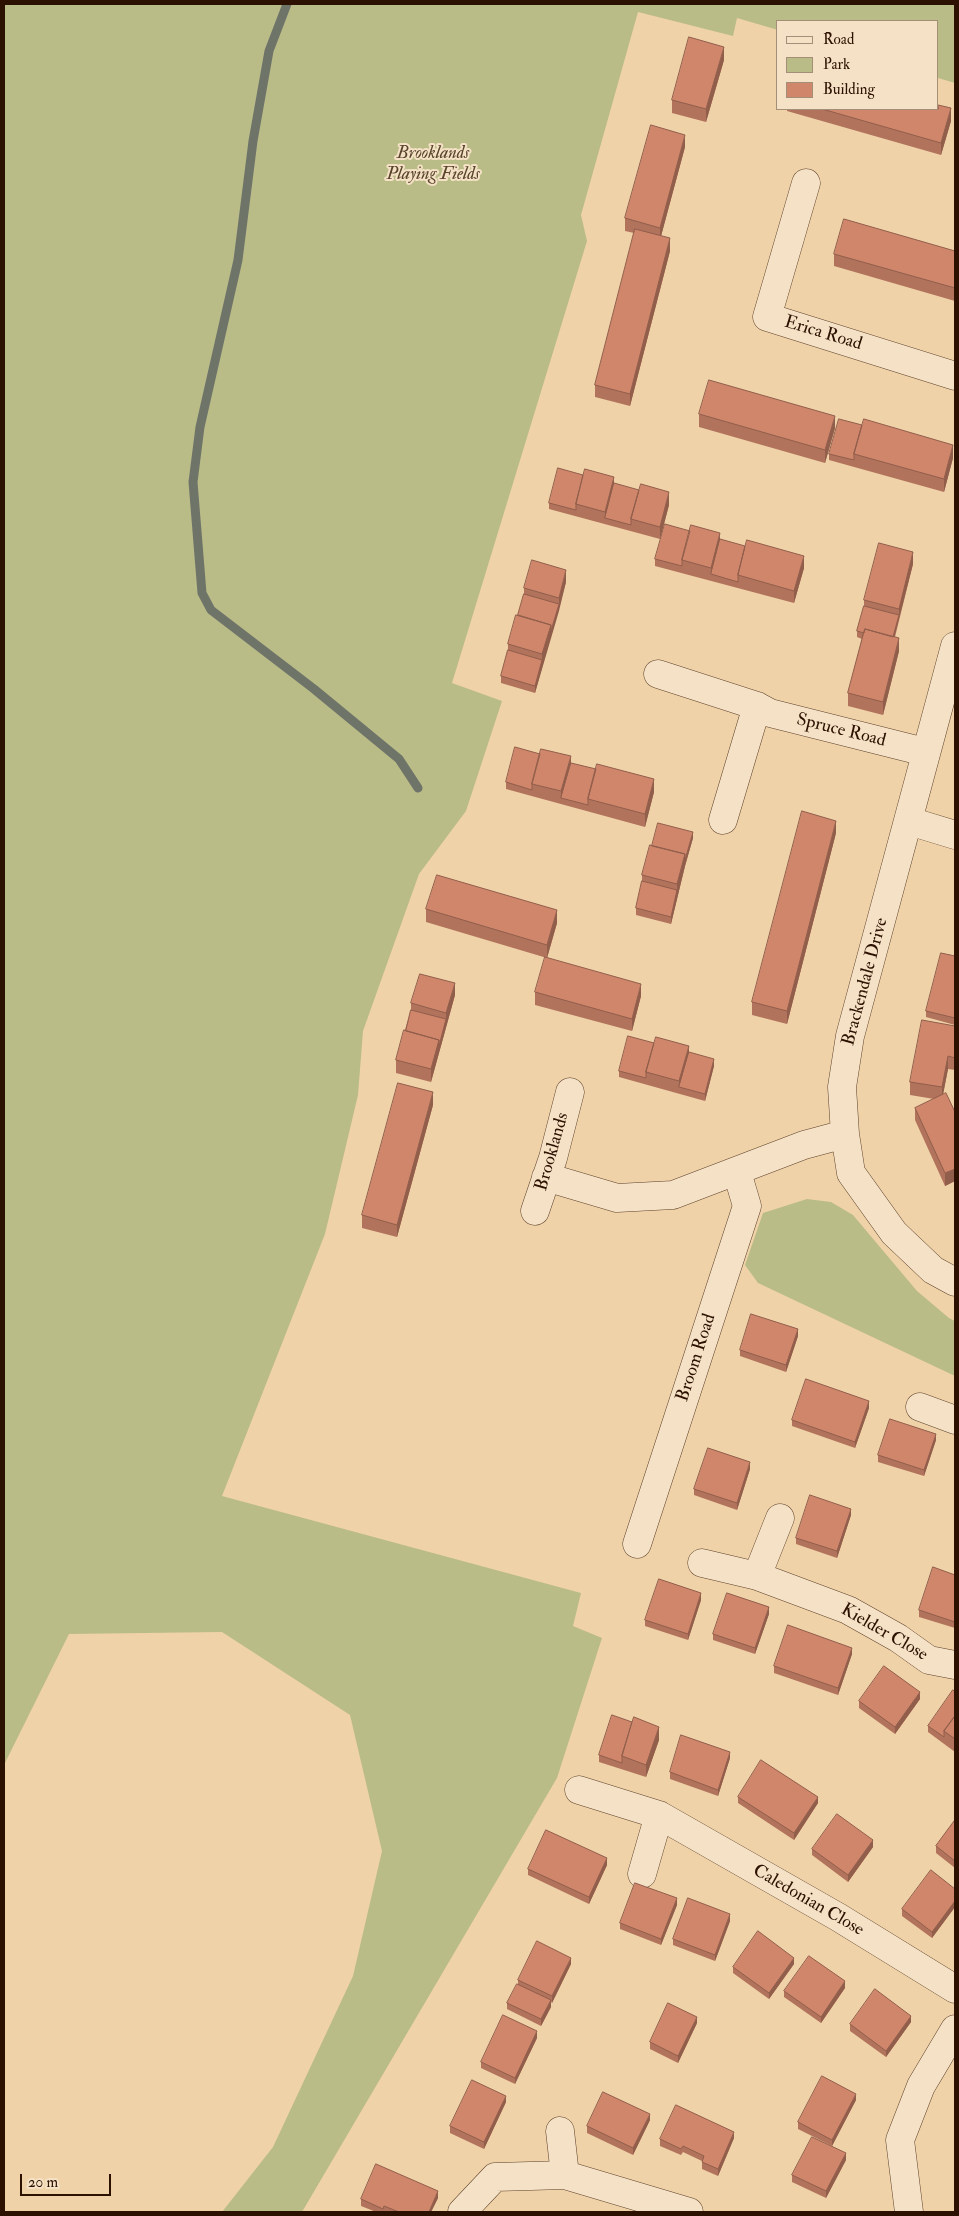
<!DOCTYPE html>
<style>
body{margin:0}
#map{position:relative;width:959px;height:2216px;overflow:hidden;background:#f0d2a8;font-family:"IM FELL Double Pica",serif}
canvas{display:block}
.frame{position:absolute;inset:0;border:5px solid #2c1101;pointer-events:none}
.legend{position:absolute;left:776px;top:20px;width:162px;height:90px;box-sizing:border-box;background:#f5e2c6;border:1px solid #a58e77;margin:0;padding:6px 9px;list-style:none;font-size:15px;color:#2c1101}
.legend li{display:flex;align-items:center;gap:10px;height:25px}
.legend b{width:25px;border:1px solid #a58e77}
.scale{position:absolute;left:20px;top:2174px;width:91px;height:22px;box-sizing:border-box;border:2px solid #2c1101;border-top:0;padding-left:6px;font-size:15px;line-height:18px;white-space:nowrap;color:#2c1101;-webkit-text-stroke:4px #f5e2c6;paint-order:stroke}
</style>
<div id="map">
<canvas width="959" height="2216"></canvas>
<div class="frame"></div>
<ul class="legend">
<li><b style="height:6px;background:#f5e2c6"></b>Road</li>
<li><b style="height:14px;background:#babc88"></b>Park</li>
<li><b style="height:14px;background:#cf866b"></b>Building</li>
</ul>
<div class="scale">20 m</div>
</div>
<script>
const c = document.querySelector('canvas').getContext('2d');
c.lineJoin = 'round';
function paint(path, color) { c.fillStyle = color; c.fill(path, 'evenodd'); }
function stroke(path, color, width, dash) { c.strokeStyle = color; c.lineWidth = width; c.lineCap = dash ? 'butt' : 'round'; c.setLineDash(dash || []); c.stroke(path); }
function label(font, color, halo, rows, align = 'center') {
  c.font = font + ' "IM FELL Double Pica",serif'; c.lineWidth = 4; c.setLineDash([]); c.textBaseline = 'middle'; c.strokeStyle = halo; c.fillStyle = color; for (const [text, x, y, turn = 0] of rows) {
    c.save(); c.translate(x, y); c.rotate((+turn || 0) * Math.PI / 180); c.textAlign = isNaN(turn) ? turn : align; if (halo) c.strokeText(text, 0, 0); c.fillText(text, 0, 0); c.restore();
  }
}
paint(new Path2D(`
 M4 4H955V83L938 78V21H778V30L737 18 733 36 638 12 581 215 587 241 452 683 502 701 466 811 419 874 363 1031 358 1095 325 1234 222 1496 581 1593 573 1626 602 1638 557 1778 302 2212H222L273 2147 353 1976 382 1851 350 1715 222 1632 69 1634 4 1765Z
 M807 1199 831 1202 853 1215 917 1291 949 1318 955 1321V1376L758 1283 745 1265 763 1213Z`), '#babc88');
stroke(new Path2D(`
 M287 4 269 51 253 141 238 260 200 427 193 482 202 593 211 610 314 689 399 759 418 788`), '#6f7469', 9);
const minor = new Path2D(`
 M806 183 767 317 955 376
 M955 646 850 1036 842 1087 845 1134 851 1173 894 1233 933 1270 955 1282
 M658 674 757 706 770 713 925 752
 M723 820 757 706
 M909 821 955 835
 M546 1177 617 1198 673 1195 804 1145 845 1134
 M535 1211 553 1158 570 1092
 M920 1407 955 1420
 M637 1544 747 1206 737 1172
 M702 1563 757 1576 848 1610 898 1638 929 1660 955 1665
 M757 1576 780 1518
 M579 1790 659 1815 838 1917 955 1989
 M642 1874 659 1815
 M560 2131 565 2175
 M462 2212 495 2177 565 2175 689 2212
 M909 2212 900 2140 921 2086 955 2029`);
stroke(minor, '#5d412b', 29);
stroke(minor, '#f5e2c6', 28);
paint(new Path2D(`
 M724 60 706 122 672 113V100Z
 M787 109H938L951 121 941 155 787 111Z
 M685 147 661 236 670 251 630 406 595 397V385L634 233 625 231V218Z
 M955 251V301L834 266V254Z
 M699 414 835 428 825 463 699 427Z
 M862 425 953 458 944 492 829 460V454Z
 M614 483 669 505 660 539 549 509V503Z
 M720 539 804 568 794 603 655 566V559Z
 M913 564 895 637 899 651 883 715 848 706V693L862 639 857 637V631L864 606V600Z
 M566 582 535 693 501 683V676L508 650V644L518 615 524 594V588Z
 M571 763 654 792 645 827 506 789V782Z
 M836 833 787 1024 752 1015V1002Z
 M693 838 685 866 671 924 636 915V908L642 881V875L652 846Z
 M426 909 557 923 547 958 426 922Z
 M955 956V1025L926 1017V1011Z
 M535 992 641 996 632 1031 535 1005Z
 M455 995 431 1082 396 1073V1060L411 1010V1003Z
 M955 1026V1070L948 1069 943 1094 955 1112V1181L945 1186 915 1120V1108L934 1099 910 1095V1082Z
 M689 1052 714 1066 705 1101 619 1077V1071Z
 M433 1105 397 1237 362 1228V1215Z
 M798 1336 786 1372 740 1356V1350Z
 M869 1408 855 1448 792 1426V1420Z
 M936 1440 924 1476 878 1462V1455Z
 M750 1469 737 1510 694 1495V1489Z
 M851 1515 837 1558 796 1544V1538Z
 M955 1575V1628L919 1617V1610Z
 M701 1600 688 1640 645 1626V1620Z
 M769 1614 755 1654 713 1640V1634Z
 M852 1654 838 1695 774 1673V1666Z
 M955 1692V1752L928 1732V1726Z
 M920 1699 895 1734 859 1708V1701Z
 M659 1740 646 1777 599 1762V1755Z
 M730 1758 718 1796 670 1779V1772Z
 M738 1797 818 1803 794 1840 738 1803Z
 M955 1820V1868L936 1853V1846Z
 M873 1847 848 1882 812 1855V1849Z
 M607 1865 589 1904 528 1875V1869Z
 M955 1889V1907L932 1938 902 1916V1909Z
 M677 1905 661 1945 620 1929V1923Z
 M730 1921 715 1961 673 1945V1939Z
 M571 1964 552 2003 551 2002V2007L541 2026 507 2009V2003L518 1985V1980Z
 M794 1964 769 1999 733 1973V1967Z
 M845 1988 821 2023 784 1997V1991Z
 M911 2022 886 2057 850 2031V2024Z
 M697 2023 678 2063 650 2049V2042Z
 M537 2038 515 2084 481 2068V2062Z
 M856 2100 832 2146 798 2129V2122Z
 M506 2102 484 2149 450 2133V2126Z
 M650 2120 633 2155 587 2133V2126Z
 M734 2138 718 2176 702 2169V2161L683 2152 681 2155 660 2146V2139Z
 M846 2160 826 2198 792 2182V2175Z
 M438 2198 431 2212H376L361 2206V2199Z`), '#b2735c');
paint(new Path2D(`
 M724 47V60L706 122V109Z
 M951 108V121L941 155V143Z
 M685 135V147L660 240V228Z
 M670 238V251L630 406V394Z
 M835 416V428L825 463V450Z
 M953 445V458L944 492V479Z
 M614 477V490L605 518V512Z
 M669 492V505L660 539V527Z
 M720 533V546L711 574V568Z
 M913 552V564L892 646V640L899 615V609Z
 M804 556V568L794 603V591Z
 M566 570V582L559 611V598Z
 M559 604V611L535 693V686L542 660V654L551 625Z
 M899 638V651L883 715V702Z
 M571 756V769L561 798V791Z
 M654 779V792L645 827V814Z
 M836 821V833L787 1024V1011Z
 M693 832V838L685 866V860Z
 M685 854V866L671 924V917L677 890V884Z
 M557 910V923L547 958V945Z
 M455 983V995L431 1082V1069L439 1040 446 1019V1013Z
 M641 984V996L632 1031V1019Z
 M689 1046V1059L679 1087V1081Z
 M948 1056V1069L942 1100V1087Z
 M714 1059V1066L705 1101V1094Z
 M433 1092V1105L397 1237V1225Z
 M955 1169V1181L945 1186V1173Z
 M798 1329V1336L786 1372V1365Z
 M869 1401V1408L855 1448V1442Z
 M936 1434V1440L924 1476V1470Z
 M750 1462V1469L737 1510V1503Z
 M851 1509V1515L837 1558V1551Z
 M701 1593V1600L688 1640V1634Z
 M769 1607V1614L755 1654V1648Z
 M852 1648V1654L838 1695V1688Z
 M920 1692V1699L895 1734V1727Z
 M659 1727V1740L646 1777V1765Z
 M730 1752V1758L718 1796V1790Z
 M818 1797V1803L794 1840V1833Z
 M873 1840V1847L848 1882V1875Z
 M607 1858V1865L589 1904V1897Z
 M677 1898V1905L661 1945V1939Z
 M955 1901V1907L932 1938V1932Z
 M730 1914V1921L715 1961V1955Z
 M571 1958V1964L552 2003V1996Z
 M794 1958V1964L769 1999V1993Z
 M845 1981V1988L821 2023V2017Z
 M551 2000V2007L541 2026V2019Z
 M911 2016V2022L886 2057V2051Z
 M697 2017V2023L678 2063V2056Z
 M537 2031V2038L515 2084V2078Z
 M856 2094V2100L832 2146V2140Z
 M506 2096V2102L484 2149V2142Z
 M650 2114V2120L633 2155V2148Z
 M734 2132V2138L718 2176V2169Z
 M846 2153V2160L826 2198V2191Z
 M438 2191V2198L431 2212H429Z`), '#915e4b');
const building = new Path2D(`
 M689 37 724 47 706 109 672 100Z
 M938 105 951 108 941 143 822 109H938Z
 M651 125 685 135 660 228 625 218Z
 M844 219 955 251V288L834 254Z
 M635 229 670 238 630 394 595 385Z
 M709 380 835 416 825 450 699 414Z
 M839 419 862 425 854 454V460L829 454Z
 M864 419 953 445 944 479 854 454Z
 M558 468 583 475 576 504V510L549 503Z
 M585 469 614 477 605 512 576 504Z
 M614 483 639 490 631 519V525L605 518Z
 M641 484 669 492 660 527 631 519Z
 M665 524 690 531 682 560V566L655 559Z
 M691 525 720 533 711 568 682 560Z
 M720 539 745 546 738 575V582L711 574Z
 M747 540 804 556 794 591 738 575Z
 M879 543 913 552 899 609 864 600Z
 M532 560 566 570 559 598 524 588Z
 M524 594 559 604 551 631V625L518 615Z
 M864 606 899 615 893 637 865 629 864 633 857 631Z
 M516 615 551 625 542 654 508 644Z
 M865 629 899 638 883 702 848 693Z
 M508 650 542 660 535 686 501 676Z
 M515 747 540 754 532 784V790L506 782Z
 M541 749 571 756 561 791 532 784Z
 M571 763 596 769 588 799V805L561 798Z
 M597 764 654 779 645 814 588 799Z
 M802 811 836 821 787 1011 752 1002Z
 M658 823 693 832 685 860V854L652 846Z
 M650 845 685 854 677 884 642 875Z
 M437 875 557 910 547 945 426 909Z
 M642 881 677 890 671 917 636 908Z
 M941 953 955 956V1018L926 1011Z
 M545 957 641 984 632 1019 535 992Z
 M420 974 455 983 446 1013 411 1003Z
 M411 1010 446 1019 439 1046V1040L406 1031Z
 M922 1020 955 1026V1058L948 1056 942 1087 910 1082Z
 M404 1030 439 1040 431 1069 396 1060Z
 M628 1036 654 1043 646 1072V1078L619 1071Z
 M656 1037 689 1046 679 1081 646 1072Z
 M689 1052 714 1059 705 1094 679 1087Z
 M398 1083 433 1092 397 1225 362 1215Z
 M946 1093 955 1112V1169L945 1173 915 1108Z
 M751 1314 798 1329 786 1365 740 1350Z
 M806 1379 869 1401 855 1442 792 1420Z
 M890 1419 936 1434 924 1470 878 1455Z
 M708 1448 750 1462 737 1503 694 1489Z
 M810 1495 851 1509 837 1551 796 1538Z
 M933 1567 955 1575V1622L919 1610Z
 M659 1579 701 1593 688 1634 645 1620Z
 M727 1593 769 1607 755 1648 713 1634Z
 M788 1625 852 1648 838 1688 774 1666Z
 M884 1666 920 1692 895 1727 859 1701Z
 M953 1690 955 1692V1716L944 1731V1737L928 1726Z
 M612 1715 632 1722 622 1756V1763L599 1755Z
 M955 1716V1739L944 1731Z
 M634 1717 659 1727 646 1765 622 1756Z
 M681 1735 730 1752 718 1790 670 1772Z
 M761 1760 818 1797 794 1833 738 1797Z
 M837 1814 873 1840 848 1875 812 1849Z
 M955 1820V1861L936 1846Z
 M546 1830 607 1858 589 1897 528 1869Z
 M931 1870 955 1889V1901L932 1932 902 1909Z
 M635 1883 677 1898 661 1939 620 1923Z
 M688 1898 730 1914 715 1955 673 1939Z
 M758 1931 794 1958 769 1993 733 1967Z
 M537 1941 571 1958 552 1996 518 1980Z
 M809 1956 845 1981 821 2017 784 1991Z
 M517 1984 551 2000 541 2019 507 2003Z
 M875 1989 911 2016 886 2051 850 2024Z
 M668 2003 697 2017 678 2056 650 2042Z
 M503 2015 537 2031 515 2078 481 2062Z
 M822 2076 856 2094 832 2140 798 2122Z
 M472 2080 506 2096 484 2142 450 2126Z
 M603 2092 650 2114 633 2148 587 2126Z
 M676 2105 734 2132 718 2169 702 2162 704 2156 683 2146 681 2149 660 2139Z
 M812 2137 846 2153 826 2191 792 2175Z
 M376 2164 438 2191 429 2212H399L384 2206 383 2209 361 2199Z`);
paint(building, '#cf866b');
stroke(building, '#915e4b', 1);
label('italic 18px', '#57442a', '#f5e2c6', [
 ["Brooklands",433,154],
 ["Playing Fields",433,175]
]);
label('18px', '#2c1101', '#f5e2c6', [
 ["Erica Road",823,334,17],
 ["Spruce Road",841,731,14],
 ["Brackendale Drive",866,982,-75],
 ["Brooklands",553,1152,-74],
 ["Broom Road",697,1358,-72],
 ["Kielder Close",884,1633,30],
 ["Caledonian Close",808,1901,30]
]);
</script>
